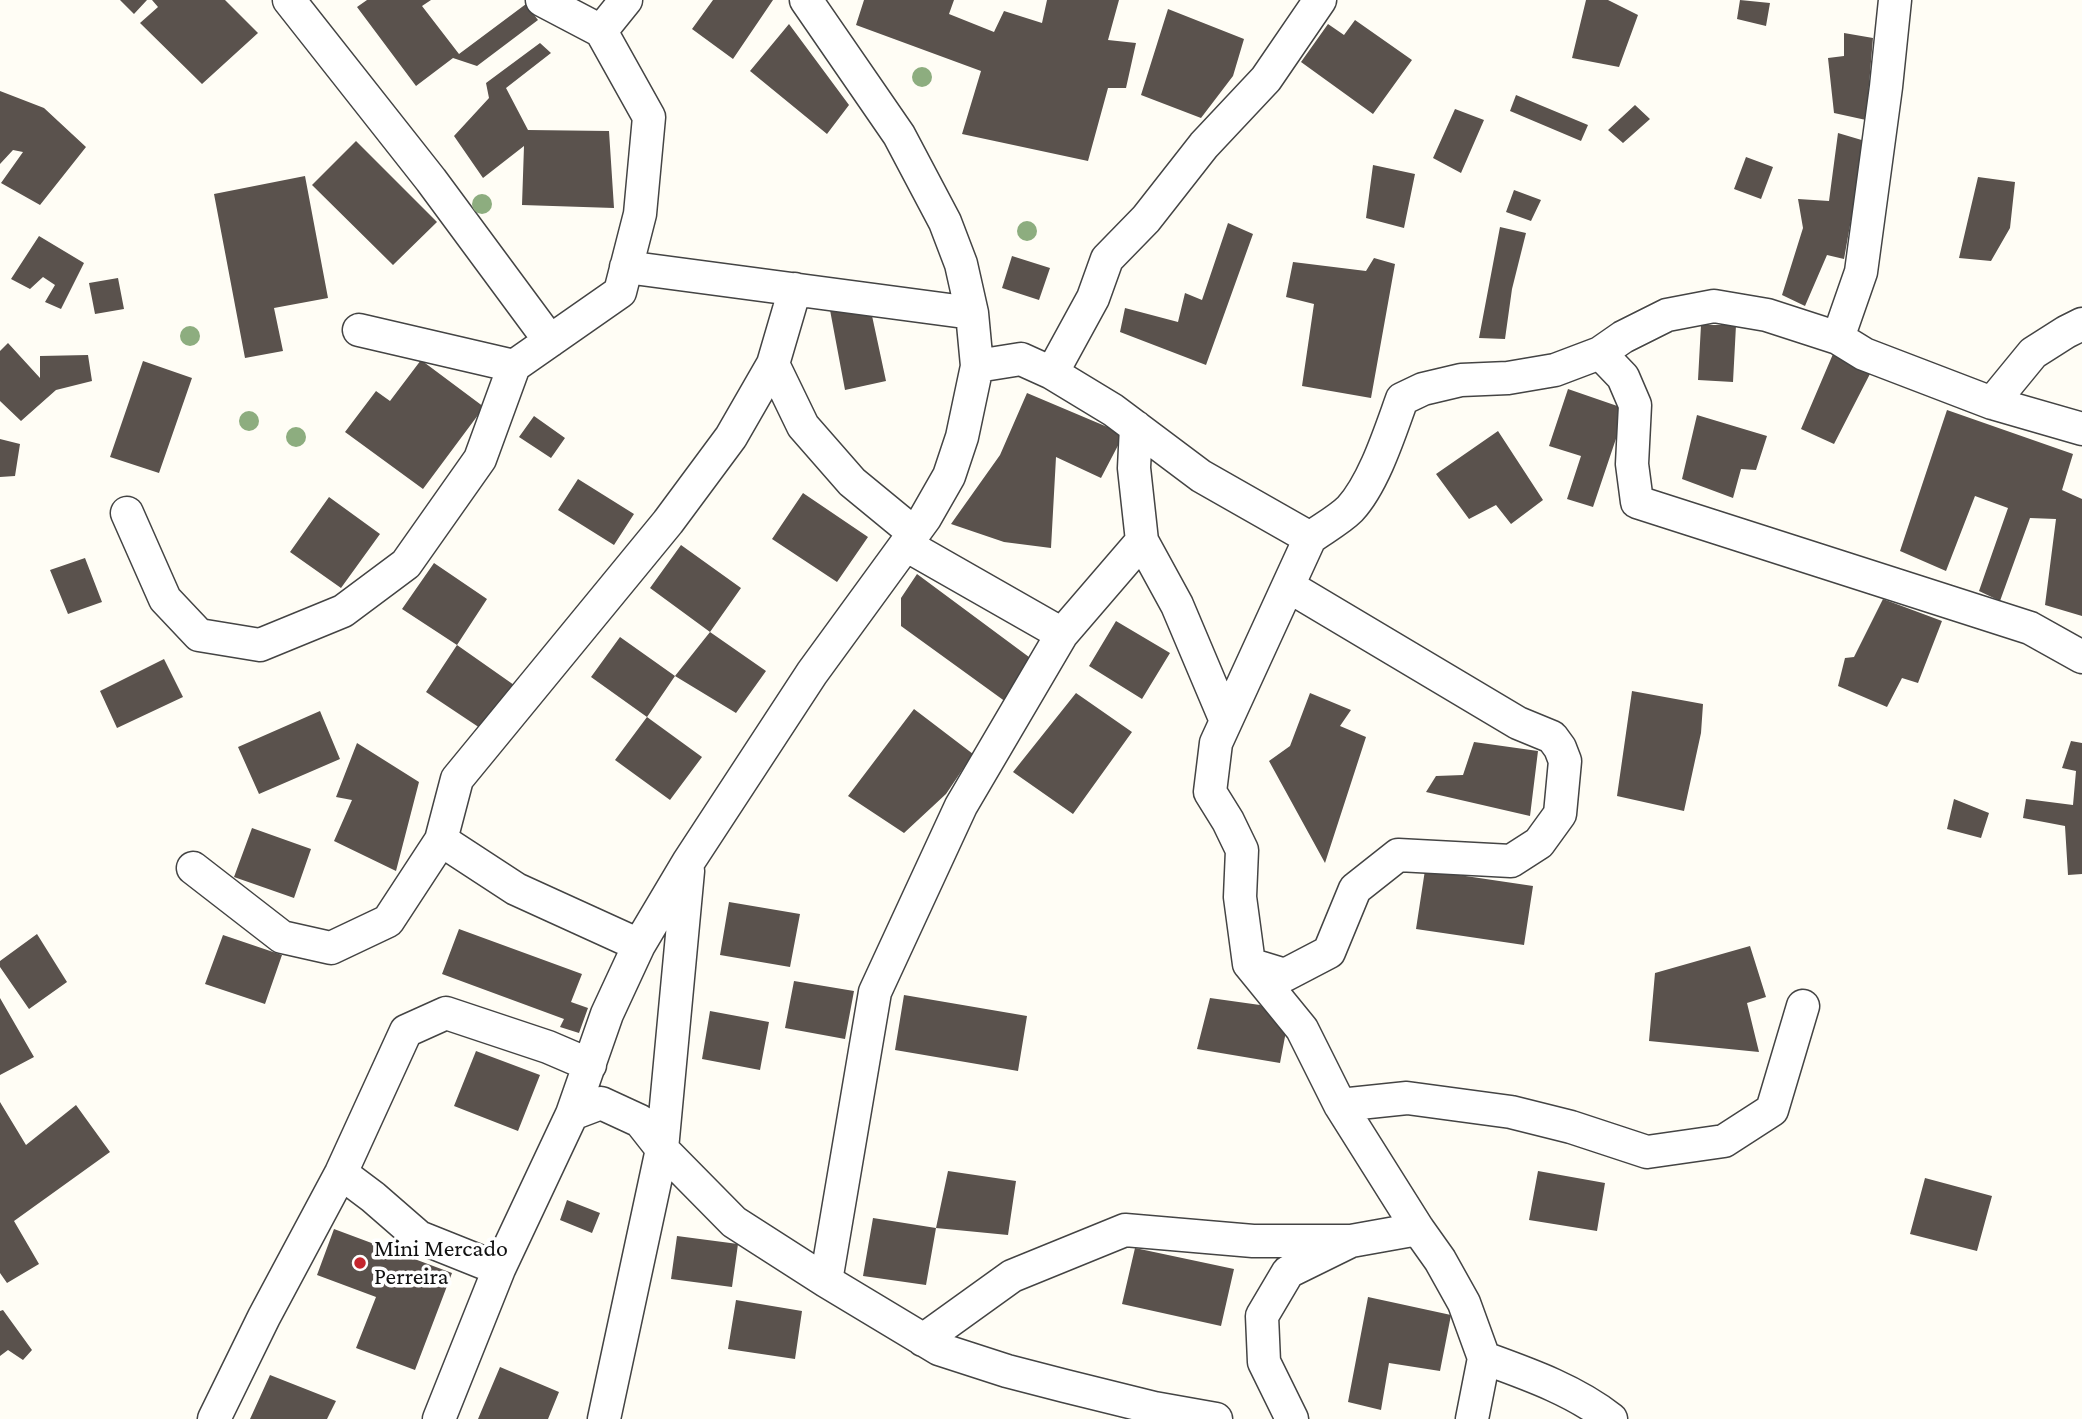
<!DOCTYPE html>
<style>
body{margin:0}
canvas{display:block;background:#fffdf5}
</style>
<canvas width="2082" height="1419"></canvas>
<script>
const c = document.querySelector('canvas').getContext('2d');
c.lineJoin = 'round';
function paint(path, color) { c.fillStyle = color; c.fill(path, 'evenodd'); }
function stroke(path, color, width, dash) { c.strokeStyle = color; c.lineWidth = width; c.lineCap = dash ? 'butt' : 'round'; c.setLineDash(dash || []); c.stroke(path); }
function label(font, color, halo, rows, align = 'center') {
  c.font = font + ' "Crimson Pro",serif'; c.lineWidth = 7; c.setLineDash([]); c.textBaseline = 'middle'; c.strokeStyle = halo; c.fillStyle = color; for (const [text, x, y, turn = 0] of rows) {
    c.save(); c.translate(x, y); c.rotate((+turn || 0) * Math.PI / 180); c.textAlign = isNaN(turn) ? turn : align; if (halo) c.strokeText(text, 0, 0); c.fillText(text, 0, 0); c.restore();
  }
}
paint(new Path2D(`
 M120 0H147L134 14Z
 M152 0H225L258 33 202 84 140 23 158 7Z
 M367 0H431L422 6 459 54 526 4 538 20 477 66 453 58 416 86 357 7Z
 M713 0H773L733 59 692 29Z
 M864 0H954L949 14 994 32 1004 11 1042 23 1047 0H1119L1108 40 1136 43 1126 88H1108L1088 161 962 134 981 71 856 25Z
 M1586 0H1608L1638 15 1619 67 1572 58Z
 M1740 0 1770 3 1766 26 1737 19Z
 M1168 9 1244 39 1233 76 1201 118 1141 95Z
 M1355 20 1412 60 1373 114 1301 62 1328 24 1344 35Z
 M789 24 849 105 827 134 750 71Z
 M1844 33 1873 38 1866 120 1834 113 1828 58 1844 56Z
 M540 43 551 53 506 88 528 130 609 131 614 208 522 205 524 146 483 178 454 136 489 98 486 83Z
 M0 91 44 108 86 147 40 205 1 183 23 152 13 150 0 164Z
 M1516 95 1588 125 1581 141 1510 111Z
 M1635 105 1650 119 1623 143 1608 130Z
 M1455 109 1484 120 1461 173 1433 158Z
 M1838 133 1865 141 1844 259 1827 255 1805 306 1782 295 1803 228 1798 199 1829 201Z
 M356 141 437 222 393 265 312 185Z
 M1746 157 1773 167 1761 199 1734 189Z
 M1373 165 1415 174 1404 228 1366 218Z
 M305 176 328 298 274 308 283 351 245 358 214 194Z
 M1978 177 2015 182 2010 228 1991 261 1959 258Z
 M1514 190 1541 200 1531 221 1506 212Z
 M1228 223 1253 234 1206 365 1120 332 1125 308 1178 322 1185 293 1202 300Z
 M1500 227 1526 233 1512 289 1505 339 1479 338Z
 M39 236 84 263 61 309 45 302 55 285 43 277 30 289 11 279Z
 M1012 256 1050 268 1039 300 1002 288Z
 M1374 258 1395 264 1371 398 1302 386 1314 304 1286 297 1293 262 1366 271Z
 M118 278 124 309 95 314 89 283Z
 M830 310 871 311 886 381 845 390Z
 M1701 325H1736L1733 382 1698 380Z
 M8 343 40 378V356L88 355 92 381 56 390 21 421 0 401V351Z
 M1833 354 1872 370 1834 444 1801 429Z
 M421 360 484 407 423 489 345 432 376 391 390 401Z
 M143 361 192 378 159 473 110 457Z
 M1568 389 1626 409 1593 507 1567 499 1581 456 1549 446Z
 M1027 393 1124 434 1101 478 1056 457 1051 548 1004 542 951 524 1000 455Z
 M1947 410 2073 454 2062 490 2082 499V616L2045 605 2056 519 2030 518 2000 601 1979 591 2008 508 1975 496 1946 571 1900 551Z
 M1697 415 1767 436 1756 470 1741 469 1733 498 1682 479Z
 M534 416 565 438 551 458 519 437Z
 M1498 431 1543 500 1511 524 1496 505 1469 519 1436 474Z
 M0 439 20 444 15 476 0 477Z
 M578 479 634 514 614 545 558 510Z
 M803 493 868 537 837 582 772 539Z
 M329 497 380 534 341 588 290 552Z
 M681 545 741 588 710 632 650 588Z
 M85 558 102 602 68 614 50 570Z
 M434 563 487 599 457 645 402 609Z
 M917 574 1033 660 1006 702 901 626V598Z
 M1883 599 1942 621 1918 683 1902 678 1887 707 1838 686 1845 658 1854 657Z
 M1116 621 1170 653 1142 699 1089 666Z
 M710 632 766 671 736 713 675 676Z
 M620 637 675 676 647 717 591 677Z
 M457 645 514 685 483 730 426 692Z
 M164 659 183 697 117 728 100 691Z
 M1632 691 1703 704 1701 733 1684 811 1617 796Z
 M1076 693 1132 732 1073 814 1013 772Z
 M1310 693 1351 710 1340 726 1366 737 1325 863 1269 761 1290 746Z
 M914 709 973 754 946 794 904 833 848 796Z
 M320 711 340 759 259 794 238 747Z
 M647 717 702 757 670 800 615 760Z
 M2071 741 2082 743V874L2068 875 2065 826 2023 818 2026 799 2073 805 2076 771 2062 768Z
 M1474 742 1538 751 1530 816 1426 792 1436 776 1463 775Z
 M357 743 419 782 396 871 334 841 352 800 336 797Z
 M1954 799 1989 813 1981 838 1947 829Z
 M252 828 311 849 294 898 234 877Z
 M1425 870 1533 886 1524 945 1416 929Z
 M729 902 800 914 790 967 720 955Z
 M459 929 582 974 571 1002 588 1008 579 1033 560 1027 564 1019 442 974Z
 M37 934 67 982 29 1009 0 967V961Z
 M223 935 282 955 265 1004 205 984Z
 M1750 946 1766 997 1747 1003 1759 1052 1649 1041 1655 973Z
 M794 981 854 991 845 1039 785 1028Z
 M904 995 1027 1016 1018 1071 895 1050Z
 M0 998 34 1057 0 1075Z
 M1210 998 1260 1005 1287 1026 1280 1063 1197 1049Z
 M710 1011 769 1022 760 1070 702 1059Z
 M476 1051 540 1075 518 1131 454 1106Z
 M0 1102 26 1145 76 1105 110 1152 14 1221 39 1264 7 1283 0 1273Z
 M948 1171 1016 1181 1008 1235 936 1228Z
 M1538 1171 1605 1183 1597 1231 1529 1220Z
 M1925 1178 1992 1196 1977 1251 1910 1234Z
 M567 1200 600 1213 592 1233 560 1220Z
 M873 1218 936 1228 926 1285 863 1276Z
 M334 1229 452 1273 415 1370 356 1348 376 1297 317 1275Z
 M677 1236 738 1244 732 1287 671 1279Z
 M1135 1248 1234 1269 1221 1326 1122 1304Z
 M1368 1297 1451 1315 1440 1371 1389 1363 1381 1410 1348 1402Z
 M736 1300 802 1311 795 1359 728 1349Z
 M3 1310 32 1350 23 1360 8 1350 0 1356V1311Z
 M500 1367 559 1392 548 1419H478Z
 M270 1375 336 1401 327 1419H250Z`), '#5a524d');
const street = new Path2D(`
 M289 0 431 180 550 341
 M542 0 601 31
 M626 267 972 313
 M359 330 514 366 620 292 640 214 649 117 601 31 626 0
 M1838 338 1861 272 1886 87 1895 0
 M1600 353 1623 377 1635 405 1632 464 1637 502 2030 628 2082 657
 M773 364 803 426 852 482 914 533
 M977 366 1021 359 1052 373 1113 410 1201 476 1310 538C1322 529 1339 520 1350 509 1374 483 1390 432 1402 399L1423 389 1461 380 1508 378 1555 370 1600 353 1623 337 1667 315 1714 306 1767 315 1838 338 1864 354 1992 403 2082 429
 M1052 373 1093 298 1107 259 1146 219 1204 145 1266 79 1320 0
 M1992 403 2033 353 2066 332 2082 324
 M127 513 165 599 199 635 260 645 343 611 406 564 480 459 514 366
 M1310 538 1216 743 1210 792 1228 821 1242 850 1240 897 1249 964 1302 1029 1340 1105 1418 1229 1440 1260 1464 1303 1484 1358 1472 1419
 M1142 541 1177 605 1226 721
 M906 545 1062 634
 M441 840 457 779 668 522 731 437 773 364 795 289
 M193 868 282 937 331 948 388 921 441 840 516 889 639 945
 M688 871 662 1149 734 1222 826 1281 939 1349 1007 1371 1065 1386 1154 1408 1216 1419
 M1249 964 1285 975 1329 952 1355 889 1398 855 1511 861 1539 843 1560 814 1565 761 1560 748 1552 737 1518 723 1288 586
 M1340 1105 1407 1098 1511 1112 1571 1127 1647 1152 1724 1141 1772 1110 1803 1006
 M572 1114 601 1103 640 1121 662 1149 604 1419
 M341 1173 373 1197 419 1237 499 1269
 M826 1281 875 992 961 806 1062 634 1142 541 1134 468 1136 427
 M923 1340 1012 1276 1125 1230 1253 1241H1351
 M1484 1358C1528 1374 1574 1390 1611 1419
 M214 1419 264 1317 341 1173 406 1031 446 1013 548 1047 590 1065
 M439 1419 499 1269 572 1114 607 1014 639 945 689 861 812 673 925 518 949 476 962 437 977 366 972 313 961 264 945 222 899 135 806 0
 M1292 1419 1264 1362 1262 1316 1288 1272 1351 1241 1418 1229`);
stroke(street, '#444', 35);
stroke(street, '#fff', 32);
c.fillStyle = '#8dad7f';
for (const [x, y] of [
 [922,77],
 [482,204],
 [1027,231],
 [190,336],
 [249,421],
 [296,437]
]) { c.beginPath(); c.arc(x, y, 10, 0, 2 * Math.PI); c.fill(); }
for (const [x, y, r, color] of [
 [360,1263,7,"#c4262e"]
]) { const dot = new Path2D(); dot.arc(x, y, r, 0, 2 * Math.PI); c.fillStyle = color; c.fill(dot); stroke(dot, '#fff', 2.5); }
label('24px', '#111', '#fff', [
 ["Mini Mercado",374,1249],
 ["Perreira",374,1277]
], 'left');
</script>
